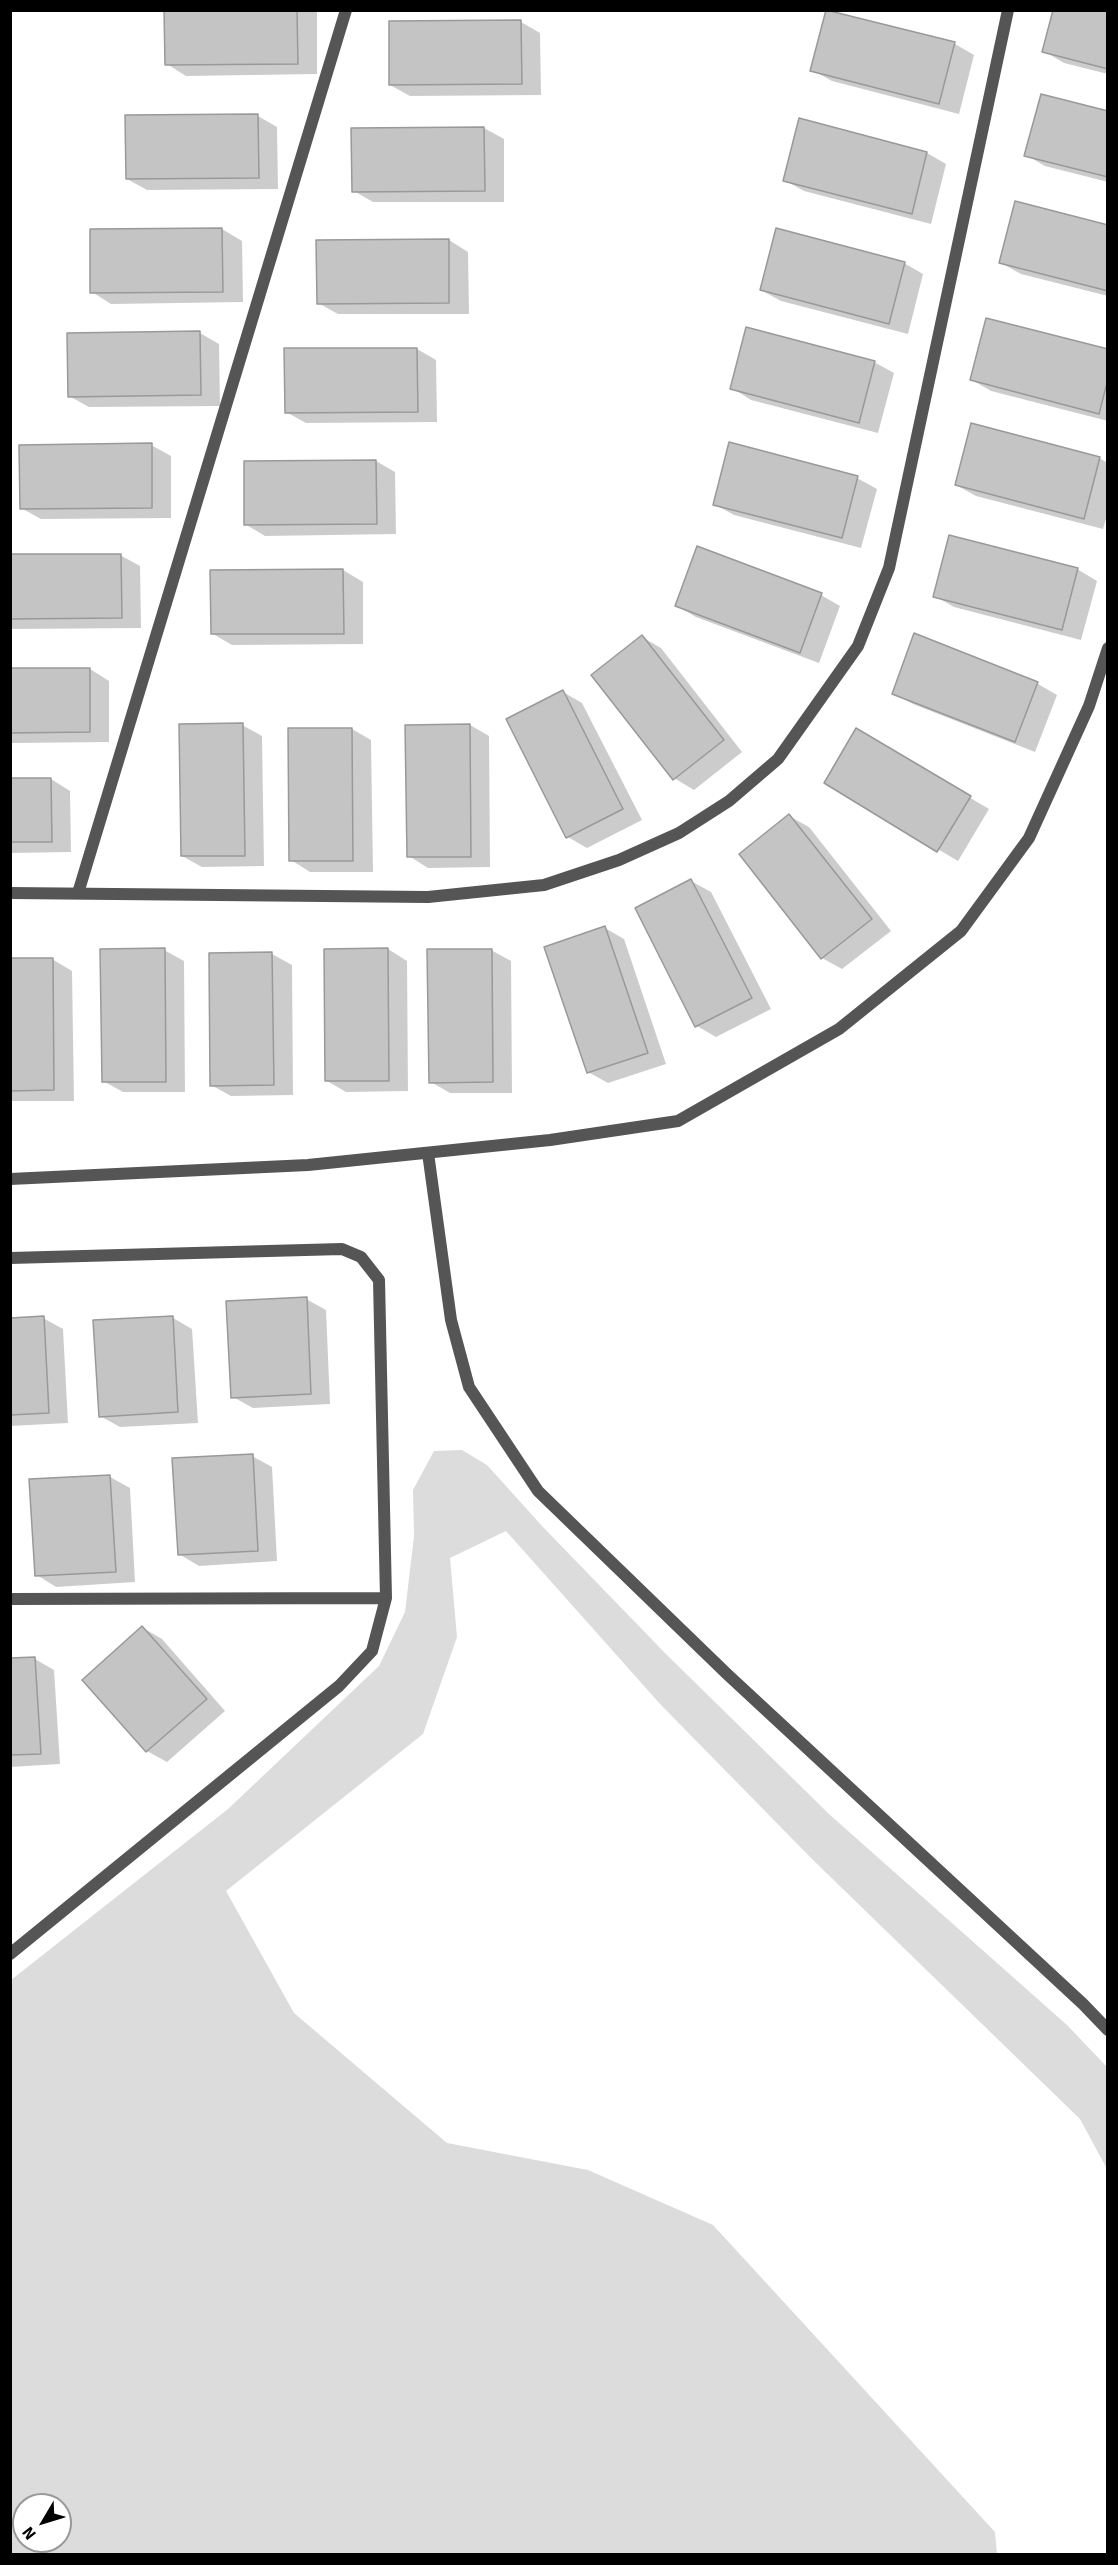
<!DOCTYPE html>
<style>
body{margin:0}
#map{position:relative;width:1118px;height:2565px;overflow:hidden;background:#fff;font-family:Signika,sans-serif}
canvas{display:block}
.frame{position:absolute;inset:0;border:12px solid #000;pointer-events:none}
.north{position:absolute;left:12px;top:2493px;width:60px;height:60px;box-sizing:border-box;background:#fff;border:2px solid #999;border-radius:50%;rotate:232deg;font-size:16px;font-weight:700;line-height:24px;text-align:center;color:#000}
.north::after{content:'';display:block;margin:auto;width:21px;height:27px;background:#000;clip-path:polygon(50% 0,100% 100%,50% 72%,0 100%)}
</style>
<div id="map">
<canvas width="1118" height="2565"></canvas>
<div class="frame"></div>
<div class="north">N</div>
</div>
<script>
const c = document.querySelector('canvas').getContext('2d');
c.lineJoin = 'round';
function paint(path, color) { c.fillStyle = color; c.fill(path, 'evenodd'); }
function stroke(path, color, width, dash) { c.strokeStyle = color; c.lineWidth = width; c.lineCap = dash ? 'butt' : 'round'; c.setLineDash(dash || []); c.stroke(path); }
paint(new Path2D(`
 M462 1450 487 1465 542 1526 665 1653 830 1815 1067 2025 1107 2067V2169L1080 2119 813 1860 661 1705 506 1531 450 1558 457 1637 423 1734 226 1891 294 2013 447 2143 588 2170 713 2225 995 2532 997 2554H11V1980L228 1809 379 1666 405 1612 414 1536 413 1490 434 1451ZM24 2505H60V2541H24Z`), '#dcdcdc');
paint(new Path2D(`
 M166 10H313L317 12V74L186 76 167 64Z
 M1108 10V74L1064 63 1044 51Z
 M521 22 540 33 541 95 410 96 390 85Z
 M955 44 974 55 959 114 832 81 812 70Z
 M1108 113V182L1045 166 1026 155Z
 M258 116 277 127 278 189 147 190 127 179Z
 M484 128 504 139V202H373L354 191 353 129Z
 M927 153 946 164 931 224 804 191 784 180Z
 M1108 227V296L1021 274 1001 263Z
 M222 229 242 241 243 302 111 304 92 292 91 230Z
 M449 240 468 252 469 314H338L318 303Z
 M904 263 923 274 908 334 781 301 761 290Z
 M200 333 219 344 220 406 89 407 69 396Z
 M417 349 436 360 437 422 306 423 286 412Z
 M1108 351V421L991 391 972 380Z
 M874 362 894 373 878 433 751 400 732 388Z
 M151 445 171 456V518L41 519 21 508Z
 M1099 458 1108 463V512L1103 529 976 496 956 485Z
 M376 461 395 472 396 534 265 536 245 524Z
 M857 478 877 489 861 548 734 515 714 504Z
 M120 555 140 566 141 628 10 629V556Z
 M1077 569 1097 581 1081 640 954 607 935 596Z
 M343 570 363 582V644L232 645 213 634Z
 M821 595 840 606 819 663 696 617 677 606Z
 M915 635 1038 684 1057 695 1035 752 913 704 893 693Z
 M642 637 661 648 742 752 694 790 674 778Z
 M90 669 109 681V742L10 743V670Z
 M563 692 582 703 642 820 587 848 568 837Z
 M242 725 262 736 264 866 202 867 182 856Z
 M470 725 489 736 490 867 428 868 409 856Z
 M352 729 371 740 373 872H310L291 860Z
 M856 730 989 809 958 861 826 783Z
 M51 779 70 791 71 852 10 853V780Z
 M789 816 809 827 891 931 842 969 822 958Z
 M691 881 711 892 771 1009 716 1037 697 1026Z
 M605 928 624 939 666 1064 608 1083 588 1072Z
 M388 949 407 961 408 1091 346 1092 327 1081Z
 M164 950 184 961 185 1092H123L103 1081Z
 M491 950 511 961 512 1093H450L431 1082Z
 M210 954H272L292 965 293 1095 231 1096 211 1085Z
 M10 959H52L72 971 74 1101H10Z
 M306 1299 326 1310 330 1404 253 1408 233 1397Z
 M43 1318 63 1329 68 1423 10 1426V1319Z
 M173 1318 192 1329 198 1423 120 1427 100 1416Z
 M252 1456 272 1467 277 1561 199 1566 179 1554Z
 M110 1477 130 1488 135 1582 56 1587 37 1575Z
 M143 1628 162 1639 225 1711 167 1762 147 1751 84 1680Z
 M35 1659 54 1670 60 1764 10 1767V1660Z`), '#0003');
const building = new Path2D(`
 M164 10H297L298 64 165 65Z
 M826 10 955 42 939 104 810 71Z
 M1053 10H1108V69L1042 52Z
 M521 20 522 84 389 85V21Z
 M1041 94 1108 111V177L1024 156Z
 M258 114 259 178 126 179 125 115Z
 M799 118 927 152 912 214 783 181Z
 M484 127 485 191 352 192 351 128Z
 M1015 201 1108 225V291L999 263Z
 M222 228 223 292 90 293V229Z
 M776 228 905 262 889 324 760 290Z
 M449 239V303L317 304 316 240Z
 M986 318 1108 349V379L1099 414 970 380Z
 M746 327 875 361 859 423 730 389Z
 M200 331 201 395 68 397 67 333Z
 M284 348H417L418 412 285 413Z
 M971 423 1100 457 1084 519 955 485Z
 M729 442 858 476 842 538 713 505Z
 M152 443V508L20 509 19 445Z
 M376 460 377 524 244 525V461Z
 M949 535 1078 568 1062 630 933 597Z
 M697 546 822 593 800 653 675 606Z
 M10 554H121L122 618 10 619Z
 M343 569 344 634H211L210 570Z
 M914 633 1038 682 1015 742 892 694Z
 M642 635 724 740 673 780 591 675Z
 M10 668H90V732L10 733Z
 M563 690 623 809 566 838 506 719Z
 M243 723 245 856H181L179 724Z
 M470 724 471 857H407L405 725Z
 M288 728H352L353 861H289Z
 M856 728 971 796 937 852 824 783Z
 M10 778H51L52 842H10Z
 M789 814 872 919 821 959 739 854Z
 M691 879 752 998 695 1027 635 908Z
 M605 926 648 1053 587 1073 544 947Z
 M165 948 166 1082H102L100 949Z
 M388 948 389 1081H325L324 949Z
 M427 949H492L493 1082 429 1083Z
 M272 952 274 1085 210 1086 209 953Z
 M10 958H53L54 1090 10 1091Z
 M307 1297 311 1394 231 1398 226 1301Z
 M44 1316 49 1413 10 1415V1318Z
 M173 1316 178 1412 99 1417 93 1320Z
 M253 1454 258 1551 178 1555 172 1458Z
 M110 1475 116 1572 35 1576 29 1479Z
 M142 1626 207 1699 146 1752 82 1680Z
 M35 1657 41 1754 10 1755V1658Z`);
paint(building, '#c4c4c4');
stroke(building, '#999', 1.5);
stroke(new Path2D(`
 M10 893 428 897 544 885 619 860 679 833 729 801 778 759 858 646 889 568 1008 10
 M78 893 346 10
 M428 1153 451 1320 469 1387 538 1491 727 1674 1083 2004 1108 2030
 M10 1179 308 1165 550 1140 678 1121 839 1029 961 931 1029 838 1089 706 1108 648
 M10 1258 342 1249 361 1257 379 1280 386 1598 372 1651 339 1686 10 1954
 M10 1599 386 1598`), '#555', 12);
</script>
